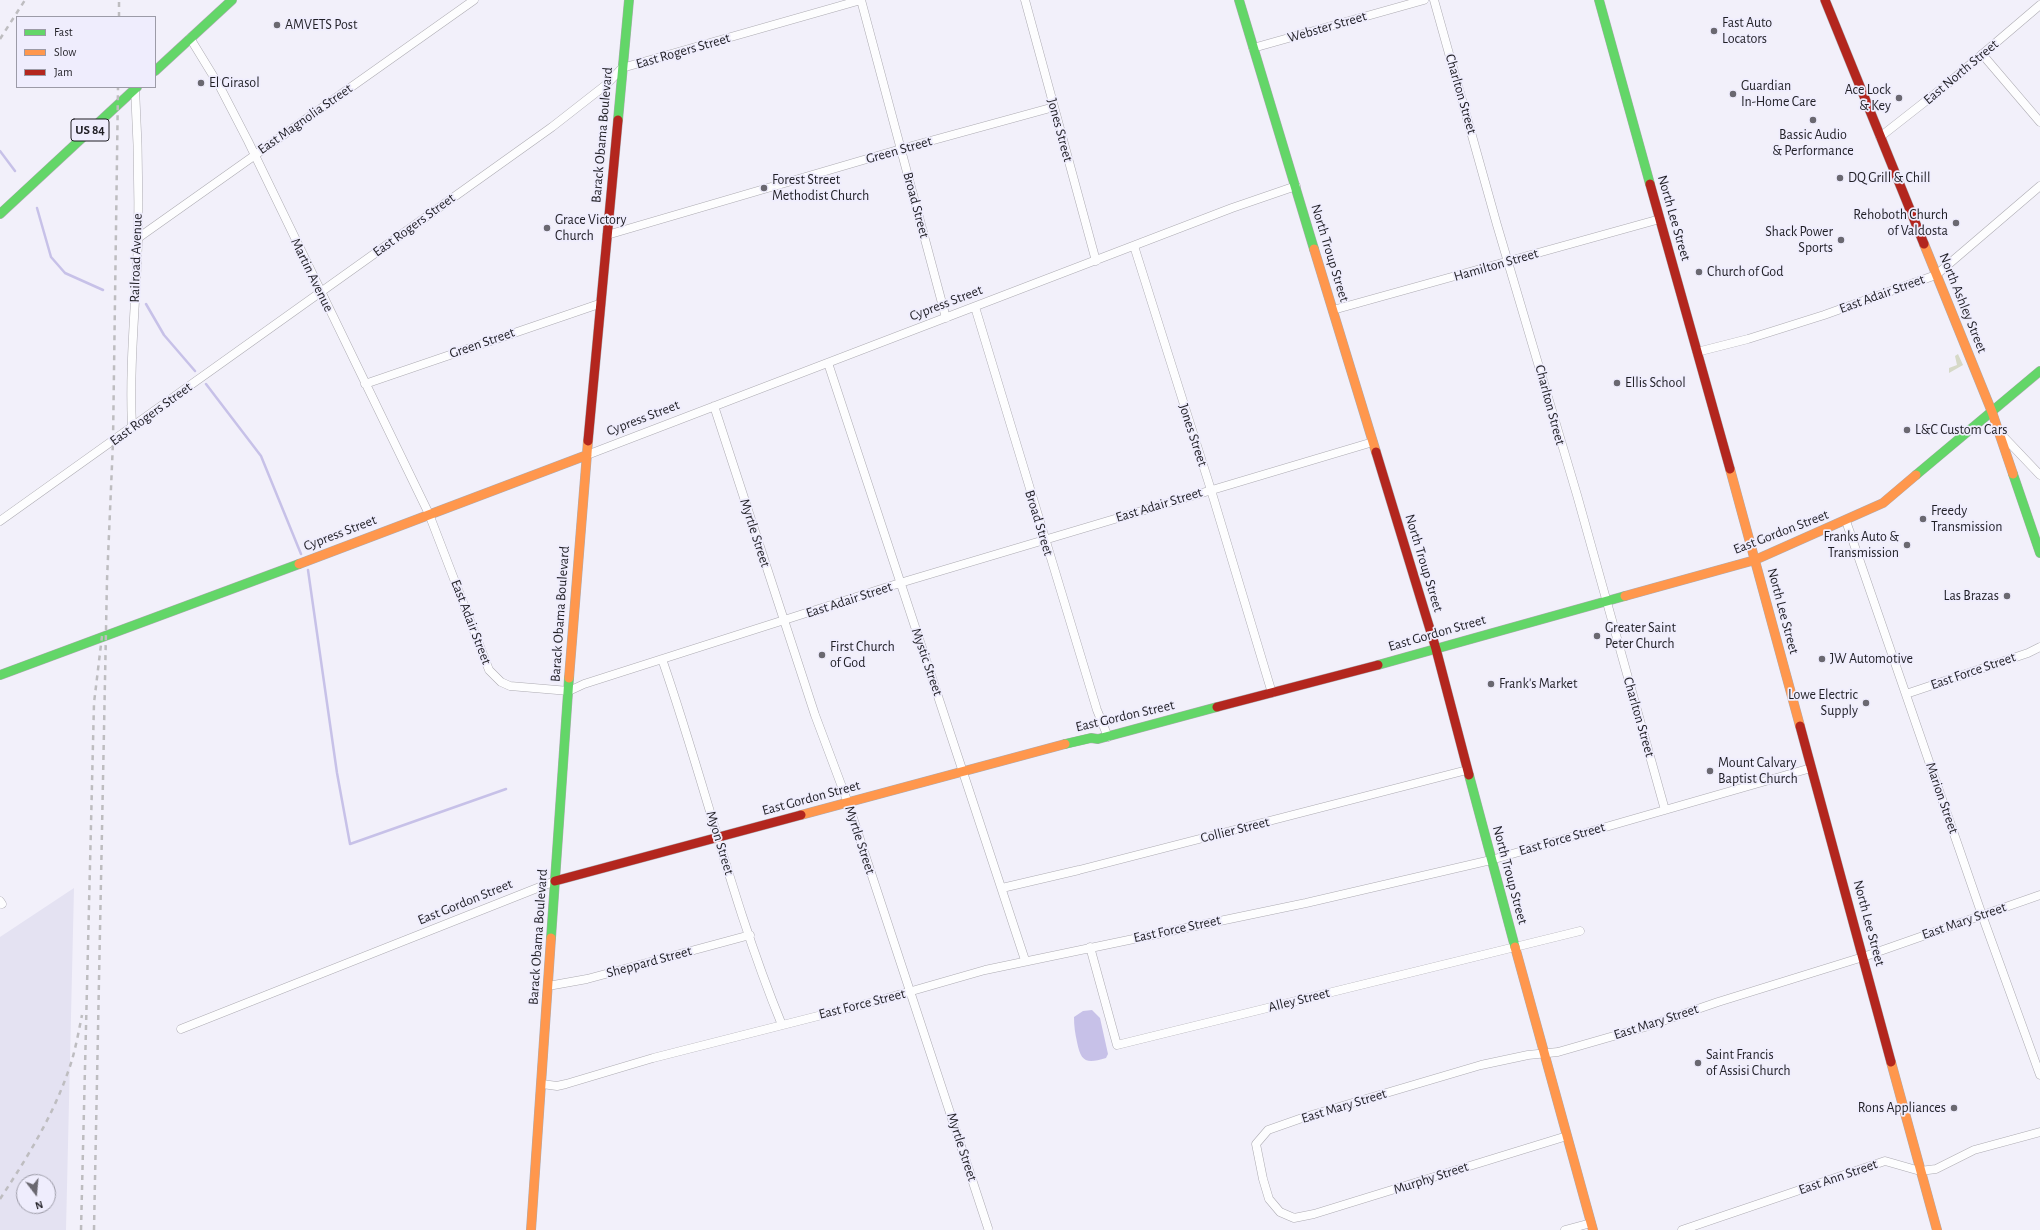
<!DOCTYPE html>
<style>
body{margin:0}
#map{position:relative;width:2040px;height:1230px;overflow:hidden;background:#f2f0fa;font-family:"Alegreya Sans",sans-serif}
canvas{display:block}
.legend{position:absolute;left:16px;top:16px;width:140px;height:72px;box-sizing:border-box;background:#efedfd;border:1px solid #9c9ba7;margin:0;padding:5px 7px;list-style:none;font-size:12px;color:#201f25}
.legend li{display:flex;align-items:center;gap:8px;height:20px}
.legend b{width:20px;border:1px solid #9c9ba7}
.north{position:absolute;left:16px;top:1174px;width:40px;height:40px;box-sizing:border-box;background:#efedfd;border:1px solid #9c9ba7;border-radius:50%;rotate:164deg;font-size:11px;font-weight:700;line-height:16px;text-align:center;color:#201f25}
.north::after{content:'';display:block;margin:auto;width:14px;height:18px;background:#6a6870;clip-path:polygon(50% 0,100% 100%,50% 72%,0 100%)}
</style>
<div id="map">
<canvas width="2040" height="1230"></canvas>
<ul class="legend">
<li><b style="height:5px;background:#63d668"></b>Fast</li>
<li><b style="height:5px;background:#ff974d"></b>Slow</li>
<li><b style="height:5px;background:#b3261e"></b>Jam</li>
</ul>
<div class="north">N</div>
</div>
<script>
const c = document.querySelector('canvas').getContext('2d');
c.lineJoin = 'round';
function paint(path, color) { c.fillStyle = color; c.fill(path, 'evenodd'); }
function stroke(path, color, width, dash) { c.strokeStyle = color; c.lineWidth = width; c.lineCap = dash ? 'butt' : 'round'; c.setLineDash(dash || []); c.stroke(path); }
function label(font, color, halo, rows, align = 'center') {
  c.font = font + ' "Alegreya Sans",sans-serif'; c.lineWidth = 3.5; c.setLineDash([]); c.textBaseline = 'middle'; c.strokeStyle = halo; c.fillStyle = color; for (const [text, x, y, turn = 0] of rows) {
    c.save(); c.translate(x, y); c.rotate((+turn || 0) * Math.PI / 180); c.textAlign = isNaN(turn) ? turn : align; if (halo) c.strokeText(text, 0, 0); c.fillText(text, 0, 0); c.restore();
  }
}
paint(new Path2D(`
 M74 888 66 1230H0V937ZM24 1182H48V1206H24Z`), '#e4e2f2');
paint(new Path2D(`
 M1958 354 1963 365 1949 373V368L1957 365 1955 356Z`), '#d6d9c7');
paint(new Path2D(`
 M1092 1010 1100 1018 1108 1054 1106 1058C1086 1064 1081 1062 1077 1042 1075 1033 1074 1026 1074 1017L1083 1011Z`), '#c7c1e8');
stroke(new Path2D(`
 M0 151 15 171
 M37 208 51 257 65 273 103 290
 M146 304 164 335 195 371
 M206 384 261 456 301 554
 M308 570 337 773 350 844 506 789`), '#c7c1e8', 2.5);
const street = new Path2D(`
 M861 0 946 318
 M1025 0 1096 261
 M1434 0 1497 225 1577 495 1665 810
 M190 38 220 87 248 141 429 514 489 670 501 682 510 686 569 691 584 684 900 583 1373 442
 M1253 48 1424 0
 M1982 54 2040 122
 M1880 137 1945 86 2040 5
 M607 235 901 149 1054 107
 M138 238 474 0
 M1134 246 1211 490 1272 693
 M975 307 1097 710 1108 737
 M1333 310 1660 219
 M1697 352 1748 339 1824 315 1936 275 2040 186
 M828 363 1025 960
 M365 384 599 304
 M714 406 815 715 848 803 988 1228
 M132 427C129 365 136 302 138 240 139 189 138 139 135 88
 M2001 434 2040 475
 M587 455 1232 208 1296 186
 M0 521 552 127 607 84 622 68 861 0
 M1846 521 1982 915 2040 1075
 M662 659C704 780 733 906 782 1025
 M1906 694 2028 653 2040 647
 M1002 888 1079 870 1467 770
 M0 901 2 904
 M1090 947 1117 1045 1580 931
 M548 986 587 979 750 935
 M181 1029 555 881
 M542 1084 557 1086 566 1084 653 1058 877 1001 985 970 1306 903 1491 860 1811 768
 M1567 1136 1382 1193 1314 1214 1294 1218 1280 1212 1269 1199 1263 1179 1256 1144 1268 1130 1305 1117 1481 1065 1528 1055 1558 1052 1645 1027 1718 1002 1863 957 2040 895
 M1565 1230 1591 1223
 M1682 1230 1885 1161 1920 1171 1936 1169 1974 1150 2040 1132`);
const fast = new Path2D(`
 M1239 0 1314 249
 M1599 0 1650 184
 M155 71 232 0
 M618 120 629 0
 M0 214 137 87
 M2013 474 2040 553
 M1916 475 2040 371
 M1378 665 1625 596
 M0 675 299 564
 M1065 744 1091 738 1098 739 1217 707
 M1469 775 1515 947
 M551 938 569 678`);
const slow = new Path2D(`
 M1924 244 1992 412 2013 474
 M1314 249 1376 452
 M1730 469 1800 726
 M299 564 587 455
 M1625 596 1755 560 1883 503 1916 475
 M569 678 588 441
 M801 815 1065 744
 M1515 947 1593 1230
 M1891 1062 1937 1230
 M531 1230 551 938`);
const jam = new Path2D(`
 M1825 0 1924 244
 M1650 184 1730 469
 M588 441 618 120
 M1376 452 1436 649 1469 775
 M1217 707 1378 665
 M1800 726 1891 1062
 M555 881 801 815`);
stroke(street, '#adabb2', 9);
stroke(fast, '#adabb2', 10);
stroke(slow, '#adabb2', 10);
stroke(jam, '#adabb2', 10);
stroke(street, '#fdfdfe', 8);
stroke(fast, '#63d668', 9);
stroke(slow, '#ff974d', 9);
stroke(jam, '#b3261e', 9);
stroke(new Path2D(`
 M119 17V0
 M0 39 25 0
 M0 1199C29 1155 56 1111 72 1060 76 1046 79 1030 82 1015
 M81 1230 94 703 102 636
 M94 1230 107 580 113 442 118 87`), '#bebdc0', 2.5, [5, 5]);
for (const [x, y, r, color] of [
 [277,25,4,"#6a6870"],
 [1714,31,4,"#6a6870"],
 [201,83,4,"#6a6870"],
 [1733,94,4,"#6a6870"],
 [1899,98,4,"#6a6870"],
 [1813,120,4,"#6a6870"],
 [1840,178,4,"#6a6870"],
 [764,188,4,"#6a6870"],
 [1956,223,4,"#6a6870"],
 [547,228,4,"#6a6870"],
 [1841,240,4,"#6a6870"],
 [1699,272,4,"#6a6870"],
 [1617,383,4,"#6a6870"],
 [1907,430,4,"#6a6870"],
 [1923,519,4,"#6a6870"],
 [1907,545,4,"#6a6870"],
 [2007,596,4,"#6a6870"],
 [1597,636,4,"#6a6870"],
 [822,655,4,"#6a6870"],
 [1822,659,4,"#6a6870"],
 [1491,684,4,"#6a6870"],
 [1866,703,4,"#6a6870"],
 [1710,771,4,"#6a6870"],
 [1698,1063,4,"#6a6870"],
 [1954,1108,4,"#6a6870"]
]) { const dot = new Path2D(); dot.arc(x, y, r, 0, 2 * Math.PI); c.fillStyle = color; c.fill(dot); stroke(dot, '#efedfd', 1.5); }
for (const [x, y, w] of [
 [90,130,38]
]) { const box = new Path2D(); box.roundRect(x - w / 2, y - 11, w, 22, 3); c.fillStyle = '#efedfd'; c.fill(box); stroke(box, '#201f25', 1); }
label('bold 13px', '#201f25', null, [
 ["US 84",90,130]
]);
label('14px', '#201f25', '#efedfd', [
 ["Fast Auto",1722,23],
 ["Locators",1722,39],
 ["AMVETS Post",285,25],
 ["El Girasol",209,83],
 ["Guardian",1741,86],
 ["In-Home Care",1741,102],
 ["Ace Lock",1891,90,"right"],
 ["& Key",1891,106,"right"],
 ["Bassic Audio",1813,135,"center"],
 ["& Performance",1813,151,"center"],
 ["DQ Grill & Chill",1848,178],
 ["Forest Street",772,180],
 ["Methodist Church",772,196],
 ["Rehoboth Church",1948,215,"right"],
 ["of Valdosta",1948,231,"right"],
 ["Grace Victory",555,220],
 ["Church",555,236],
 ["Shack Power",1833,232,"right"],
 ["Sports",1833,248,"right"],
 ["Church of God",1707,272],
 ["Ellis School",1625,383],
 ["L&C Custom Cars",1915,430],
 ["Freedy",1931,511],
 ["Transmission",1931,527],
 ["Franks Auto &",1899,537,"right"],
 ["Transmission",1899,553,"right"],
 ["Las Brazas",1999,596,"right"],
 ["Greater Saint",1605,628],
 ["Peter Church",1605,644],
 ["First Church",830,647],
 ["of God",830,663],
 ["JW Automotive",1830,659],
 ["Frank's Market",1499,684],
 ["Lowe Electric",1858,695,"right"],
 ["Supply",1858,711,"right"],
 ["Mount Calvary",1718,763],
 ["Baptist Church",1718,779],
 ["Saint Francis",1706,1055],
 ["of Assisi Church",1706,1071],
 ["Rons Appliances",1946,1108,"right"]
], 'left');
label('14px', '#201f25', '#efedfd', [
 ["Webster Street",1327,27,-16],
 ["East Rogers Street",683,51,-16],
 ["East North Street",1961,72,-40],
 ["Charlton Street",1461,94,74],
 ["East Magnolia Street",305,119,-35],
 ["Jones Street",1060,130,75],
 ["Barack Obama Boulevard",602,135,-85],
 ["Green Street",899,150,-16],
 ["Broad Street",916,205,75],
 ["North Lee Street",1674,218,74],
 ["East Rogers Street",414,225,-36],
 ["North Troup Street",1330,253,73],
 ["Railroad Avenue",136,258,-88],
 ["Hamilton Street",1496,265,-16],
 ["Martin Avenue",312,275,64],
 ["East Adair Street",1882,294,-20],
 ["Cypress Street",946,303,-21],
 ["North Ashley Street",1963,303,68],
 ["Green Street",482,343,-19],
 ["Charlton Street",1550,405,75],
 ["East Rogers Street",151,414,-36],
 ["Cypress Street",643,418,-21],
 ["Jones Street",1193,435,72],
 ["East Adair Street",1159,505,-17],
 ["Broad Street",1039,523,73],
 ["East Gordon Street",1781,532,-21],
 ["Cypress Street",340,533,-21],
 ["Myrtle Street",755,533,72],
 ["North Troup Street",1424,563,73],
 ["East Adair Street",849,600,-18],
 ["North Lee Street",1783,611,75],
 ["Barack Obama Boulevard",560,614,-86],
 ["East Adair Street",471,622,69],
 ["East Gordon Street",1437,633,-16],
 ["Mystic Street",927,662,71],
 ["East Force Street",1973,671,-19],
 ["East Gordon Street",1125,716,-13],
 ["Charlton Street",1639,717,74],
 ["East Gordon Street",811,798,-15],
 ["Marion Street",1942,798,71],
 ["Collier Street",1235,830,-14],
 ["East Force Street",1562,839,-16],
 ["Myrtle Street",860,840,72],
 ["Myon Street",720,843,73],
 ["North Troup Street",1510,875,75],
 ["East Gordon Street",465,902,-22],
 ["East Mary Street",1964,921,-19],
 ["North Lee Street",1869,923,75],
 ["East Force Street",1177,929,-12],
 ["Barack Obama Boulevard",538,937,-86],
 ["Sheppard Street",649,962,-15],
 ["Alley Street",1299,1000,-14],
 ["East Force Street",862,1004,-14],
 ["East Mary Street",1656,1022,-18],
 ["East Mary Street",1344,1106,-17],
 ["Myrtle Street",962,1147,72],
 ["East Ann Street",1838,1177,-19],
 ["Murphy Street",1431,1178,-18]
]);
</script>
